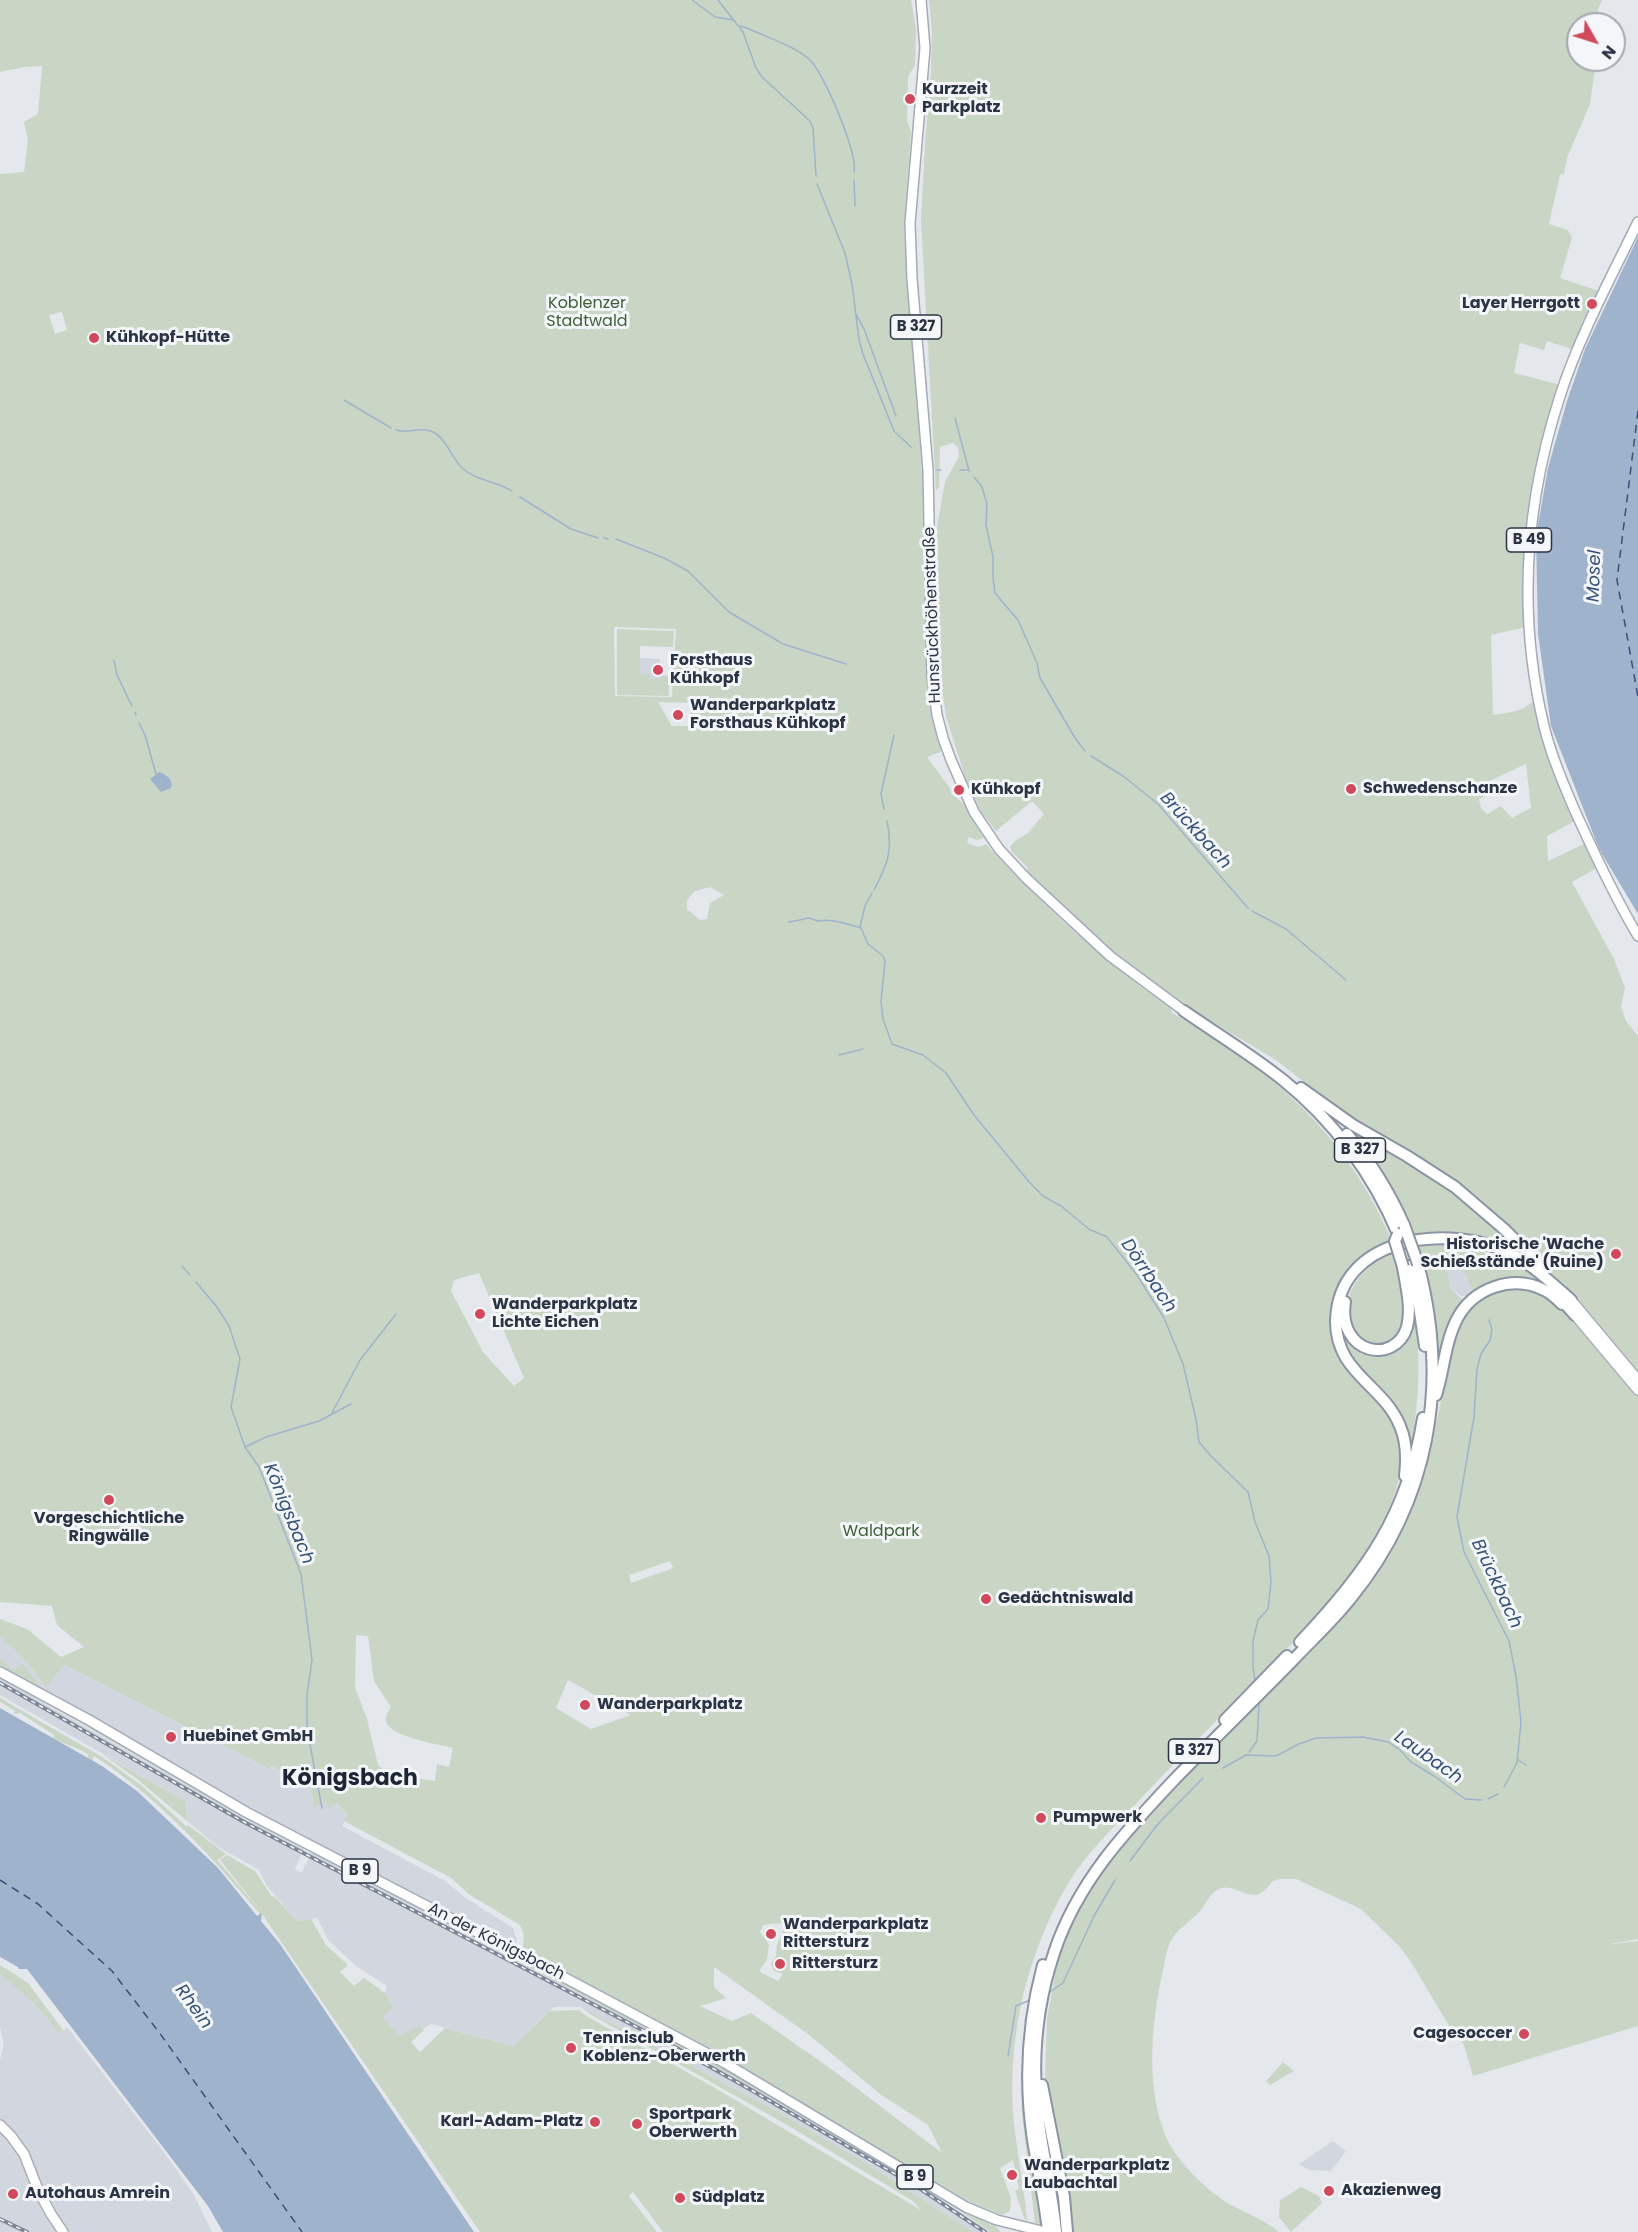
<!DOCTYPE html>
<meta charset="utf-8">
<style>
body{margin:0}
#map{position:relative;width:1638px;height:2232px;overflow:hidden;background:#e4e7ec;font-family:Poppins,sans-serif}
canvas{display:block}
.north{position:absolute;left:1566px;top:12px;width:60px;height:60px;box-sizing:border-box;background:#f4f6f9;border:2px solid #a4a8b1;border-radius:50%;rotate:129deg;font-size:16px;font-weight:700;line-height:24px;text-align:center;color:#2b3445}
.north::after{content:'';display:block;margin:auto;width:21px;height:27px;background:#d1495b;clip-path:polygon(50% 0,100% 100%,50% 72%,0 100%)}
</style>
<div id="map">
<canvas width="1638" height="2232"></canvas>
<div class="north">N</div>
</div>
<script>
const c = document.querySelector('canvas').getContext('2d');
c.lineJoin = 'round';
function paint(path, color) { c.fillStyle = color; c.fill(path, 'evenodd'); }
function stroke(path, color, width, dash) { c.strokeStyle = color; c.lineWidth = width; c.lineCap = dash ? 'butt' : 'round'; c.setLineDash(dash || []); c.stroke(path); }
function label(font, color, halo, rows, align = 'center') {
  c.font = font + ' Poppins,sans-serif'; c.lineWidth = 6; c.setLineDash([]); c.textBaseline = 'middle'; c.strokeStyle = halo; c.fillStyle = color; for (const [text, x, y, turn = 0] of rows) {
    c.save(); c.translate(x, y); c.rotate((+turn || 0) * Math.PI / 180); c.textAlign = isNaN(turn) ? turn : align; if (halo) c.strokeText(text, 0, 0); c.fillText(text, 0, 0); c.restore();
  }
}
paint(new Path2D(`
 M640 658 660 659 659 666 653 667V674L660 675V679H648L640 674Z
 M1461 1263 1473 1291 1468 1293V1296H1461L1450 1288 1447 1269Z
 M0 1636 27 1662 46 1687 64 1665 268 1769 270 1766 311 1788 313 1803H335L348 1815 342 1826 445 1881 464 1897 513 1928 517 1941 511 1958 633 2021 785 2104 888 2166 991 2232H974L861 2160 778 2112 581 2007H554L513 2046 431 2024 423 2029 419 2026 399 2037 383 2018 393 2008 385 1993 387 1986 356 1966 329 1941 317 1918 297 1921 267 1886 259 1870 217 1846 187 1821 185 1801 0 1695V1678L235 1813 304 1849 295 1869 301 1873 316 1845 195 1780 102 1722 37 1690 38 1683 23 1663 15 1672 0 1659Z
 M0 1975 23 1992 60 2033 67 2027 163 2151 194 2195 212 2232H0V2060L4 2045 0 2026Z
 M1333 2141 1346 2151 1331 2171 1309 2170 1299 2164Z`), '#d2d6de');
paint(new Path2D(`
 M0 0H911L916 29 915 65 908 77 907 121 911 131 904 230 923 487 928 685 941 752 927 757 950 788 951 794 963 803 984 838 977 840 969 837 967 843 979 847 986 844C1042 905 1104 962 1172 1009L1171 1012C1197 1028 1223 1044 1248 1062 1312 1108 1362 1168 1392 1242L1353 1269 1335 1336C1356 1365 1393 1407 1402 1441 1405 1454 1402 1470 1398 1482 1393 1503 1383 1521 1373 1539 1331 1610 1270 1666 1213 1724 1186 1751 1159 1779 1133 1807 1110 1831 1086 1854 1069 1882 1028 1951 1008 2033 1013 2112 1016 2149 1024 2185 1027 2221L1024 2218 1015 2191 1019 2189 1013 2160 1000 2168 1011 2198 1010 2211 1002 2215 976 2205 759 2079 530 1956 523 1947 524 1935 520 1925 470 1895 451 1878 344 1821 348 1815 336 1803 329 1808 326 1802 314 1807 311 1788 271 1766 269 1769 64 1665 46 1687 27 1662 0 1636V1619L27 1629 61 1657 84 1647 57 1625 52 1606 0 1602V174L24 172 28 140 24 122 38 114 42 66 24 67 0 72ZM62 312 67 330 55 334 49 315ZM614 627 676 629 672 697 615 696ZM658 702 692 703 689 726H672ZM710 887 724 895 710 903 707 919 700 920 687 909V900L695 891ZM479 1273 524 1378 514 1386 483 1352 451 1291 454 1280ZM670 1561 673 1568 631 1583 629 1575ZM356 1635 368 1636 374 1681 391 1707C388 1712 385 1716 386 1721 389 1737 438 1744 453 1748L449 1767 437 1764 435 1781 398 1776 386 1773 378 1765 367 1719 355 1688ZM568 1680 631 1715 591 1729 556 1708ZM781 1923 784 1928 777 1945 776 1956 771 1964 774 1971 783 1974 778 1981 760 1972 761 1968 767 1960 769 1944 760 1932 763 1925ZM714 1967 808 2034 880 2094 928 2125 942 2153 834 2071 751 2013 732 2021 700 2006 726 1998 714 1987Z
 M929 0H1602L1597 12 1603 14 1600 24H1578V60L1596 61 1590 104 1567 158 1564 174 1560 175 1549 224 1568 230 1572 238 1560 278 1599 291 1594 302 1592 301 1590 306 1592 307 1575 350 1547 341 1544 350 1520 343 1514 373 1561 385 1534 473 1524 549 1527 627 1491 635 1493 715C1502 714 1514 712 1522 709 1528 706 1529 703 1535 701 1542 743 1559 782 1575 821L1547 836 1548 861 1586 843 1597 868 1572 882 1614 959 1625 988 1621 1006 1626 1021 1638 1036V1376L1523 1241 1351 1119 1276 1060 1179 1002 1116 955 1026 871 1028 868 1012 852 1010 847 1015 841 1028 833 1044 814 1032 801 996 831 981 812 965 777 946 716 940 675 937 527 945 482 959 456 958 447 953 443 940 447 939 488 936 490 921 220 925 144 931 71 932 32ZM1526 764 1531 808 1512 818 1501 806 1487 814 1481 808 1479 799 1497 791 1489 781Z
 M617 629 674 631 673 647 640 646V674H649V679H660V675L669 676V696L617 695Z
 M1337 1119 1436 1178 1487 1219 1528 1258 1452 1234 1438 1233 1415 1237 1409 1222 1366 1152Z
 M1444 1245C1485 1249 1518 1261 1549 1289L1531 1282 1468 1296V1293L1473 1291 1461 1264 1447 1269 1450 1288 1466 1303 1438 1366 1433 1305 1418 1247Z
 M1395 1252 1402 1272 1407 1318 1395 1341 1370 1347 1350 1331C1349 1321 1346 1307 1349 1298 1354 1276 1375 1260 1395 1252Z
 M1519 1286 1537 1290 1567 1311 1638 1396V1939L1605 1945 1638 1941V2026L1473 2076 1464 2045 1451 2029 1411 1962 1400 1947 1361 1909 1296 1879H1280L1273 1881 1264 1891 1257 1895C1245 1896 1233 1885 1222 1888 1209 1892 1208 1902 1201 1910 1191 1922 1176 1928 1170 1943 1166 1951 1165 1961 1163 1970 1151 2023 1144 2095 1170 2145 1181 2165 1211 2194 1231 2205 1248 2214 1265 2220 1279 2232H1071L1045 2079 1047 2019 1057 1964 1065 1937 1078 1908 1097 1877 1141 1821 1234 1727 1235 1728C1257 1707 1277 1685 1298 1663 1342 1617 1388 1570 1411 1510 1433 1452 1443 1389 1456 1329 1475 1297 1484 1295 1519 1286Z
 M1342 1305 1351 1340 1391 1349 1413 1305C1422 1353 1419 1401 1411 1448L1405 1436 1340 1341Z
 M0 1659 15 1671 23 1663 38 1683V1689L0 1669Z
 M0 1676C103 1732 203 1793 306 1848L235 1813Z
 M0 1698 104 1758 142 1786 186 1826 188 1825 226 1854 216 1861H218L263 1914 220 1860 227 1855 255 1871 272 1897 274 1896 297 1921 311 1919 326 1945 348 1965 340 1972 354 1986 364 1978 385 1993 393 2008 383 2018 399 2036 419 2026 424 2030 411 2042 420 2052 445 2028 513 2046 550 2011 579 2010 588 2017 715 2088 921 2210 913 2201 782 2122 590 2014 581 2007 778 2112 861 2160 974 2232H663L633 2192 629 2196 657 2232H480L262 1914H260C211 1856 159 1798 94 1756L92 1761 88 1758V1754C76 1747 65 1745 53 1738L54 1735 20 1713 14 1714 15 1711 0 1702Z
 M102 1754 185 1801 187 1821 137 1779Z
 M512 1954 726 2067 960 2209 993 2224 1001 2232H991C949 2202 904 2176 859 2149 745 2081 629 2019 511 1958Z
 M0 1965 28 1983 63 2030 59 2033C41 2010 24 1992 0 1975Z
 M1022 2049C1020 2108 1034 2166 1041 2224L1035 2223 1022 2114 1021 2074Z
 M1283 2062 1294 2071 1270 2085 1266 2081Z
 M1301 2187 1319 2196 1322 2203 1291 2232 1279 2217 1280 2200Z`), '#c9d6c5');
paint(new Path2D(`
 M1638 237V914L1599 849 1551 726 1538 634 1536 536 1548 468 1567 401 1585 349Z
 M159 772C166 775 174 779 171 788L161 792 150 779Z
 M0 1708 102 1766 137 1791 218 1868 257 1916 262 1913 261 1921 280 1944 474 2232H223L208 2206 27 1969H19L18 1967 0 1957Z`), '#9fb4cc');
stroke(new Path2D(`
 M692 0 715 17 733 20
 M718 0 743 32 756 68 762 77 810 121 813 128 816 176
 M740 26 747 28C766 37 795 46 810 60 824 73 858 154 854 172
 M854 180 855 206
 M817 184 845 253 852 284 859 340 863 354 894 431 911 447
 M855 312 864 329 896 416
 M344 400 391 428
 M955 418 969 471
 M396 430C408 434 420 426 433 432 446 438 451 457 462 468 476 481 497 481 512 491
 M937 470H941
 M960 470H968
 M974 477 982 487 987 504 986 525 993 557V577L995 593 1018 620 1037 663 1040 678 1075 738 1085 751
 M520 497 571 529 598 538
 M604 538 608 539
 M616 539 664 558 688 571 729 612 783 644 846 664
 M114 660 117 675 132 706
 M135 712 136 715
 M139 723 145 735 156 774
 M1091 756 1123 776 1158 804 1248 908
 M884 809 881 794 894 735
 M874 890C888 864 893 849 887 821
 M1252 911 1286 929 1346 980
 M789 922 809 918 818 921C831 918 847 924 861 928L868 944 883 956 885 961 881 1002 883 1019 892 1044 923 1055 946 1073 974 1115 1030 1183 1043 1196 1061 1206 1089 1229 1107 1237 1137 1275 1164 1318 1183 1364 1196 1419 1199 1442 1211 1456 1248 1492 1255 1522 1269 1556 1271 1582 1268 1609 1258 1620 1253 1641V1666L1255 1681
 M860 927 865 906 872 893
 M839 1055 863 1049
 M182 1266 190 1275
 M196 1282 217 1307 229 1326 240 1359 231 1407 245 1447 259 1467 301 1574 312 1660 307 1694V1729L322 1808
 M1489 1320 1492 1330 1490 1340 1481 1354 1477 1369 1474 1417 1457 1517 1464 1552 1509 1641 1516 1676 1521 1722 1517 1763 1504 1787
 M332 1413 360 1360 396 1314
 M245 1447 266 1437 319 1421 351 1404
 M1249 1752 1257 1741 1259 1703
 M1517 1759 1526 1765
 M1223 1768 1246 1755 1276 1756 1299 1744 1316 1738 1363 1737 1388 1742 1400 1750 1411 1762 1434 1776 1465 1799 1482 1800
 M1488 1799 1498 1794
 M1130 1861 1157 1825 1203 1778
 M1048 1993 1063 1983 1094 1916 1115 1880
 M1008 2056 1016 2006 1030 2000`), '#9fb4cc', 1.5);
stroke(new Path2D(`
 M1638 411 1617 580 1638 697
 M0 1880 38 1904 112 1971 161 2035 302 2232`), '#34527a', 1.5, [8, 6]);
const secondary = new Path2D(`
 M1571 1300 1638 1380
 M1575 1315 1638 1390
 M0 2125 11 2136 24 2154 39 2192 51 2214 63 2232`);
const primary = new Path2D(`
 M921 0 925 48 910 223 912 279 928 470 932 676 937 715 943 738 951 760 974 812 999 849 1026 878 1110 956 1184 1011
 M1638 222C1611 277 1579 337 1560 396 1525 504 1517 614 1544 726 1551 755 1563 783 1575 811 1594 853 1614 896 1638 936
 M0 1672 89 1720 246 1812 573 1982 725 2063 966 2207 997 2220 1046 2232`);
const highway = new Path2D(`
 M1184 1011C1217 1034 1252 1055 1283 1080 1333 1120 1373 1174 1398 1234
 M1301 1088 1353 1125 1407 1156 1455 1187 1504 1229 1543 1268
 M1347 1134C1371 1162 1389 1191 1404 1225
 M1409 1266 1417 1292 1425 1346
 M1559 1297 1575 1315
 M1345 1302C1337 1354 1395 1366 1407 1327 1412 1308 1406 1286 1403 1267
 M1436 1395C1444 1370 1445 1342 1457 1319 1473 1288 1513 1274 1544 1290 1551 1293 1557 1299 1562 1304
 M1405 1476C1407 1459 1407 1442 1400 1426 1383 1384 1335 1373 1336 1320 1339 1238 1441 1225 1501 1249 1528 1260 1549 1281 1571 1300
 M1300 1642C1366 1573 1408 1514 1423 1418
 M1225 1720 1287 1656
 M1043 1965C1027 2024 1024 2080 1033 2140 1038 2171 1045 2201 1048 2232
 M1042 2085 1064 2197 1067 2232
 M1056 2232C1052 2190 1041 2148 1037 2106 1032 2055 1038 2001 1054 1953 1077 1883 1124 1833 1173 1781 1213 1740 1254 1700 1294 1659 1313 1639 1334 1620 1351 1598 1430 1501 1450 1383 1418 1264`);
stroke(secondary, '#a9aeb7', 12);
stroke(primary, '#a3abb8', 12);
stroke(highway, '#8b94a3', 14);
stroke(secondary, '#fff', 9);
stroke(primary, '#fff', 9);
stroke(highway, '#fff', 10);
const rail = new Path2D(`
 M0 1683 244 1822 673 2046 753 2091 919 2188 985 2232
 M0 2219 27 2232`);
stroke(rail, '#7d8696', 4);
stroke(rail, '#f4f6f9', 1.5, [4.5]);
const highwayBridge = new Path2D(`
 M1404 1225 1418 1264
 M1398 1234 1395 1241 1403 1267`);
stroke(highwayBridge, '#8b94a3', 14, []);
stroke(highwayBridge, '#fff', 10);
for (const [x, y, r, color] of [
 [910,99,6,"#d1495b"],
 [1592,304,6,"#d1495b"],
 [94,338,6,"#d1495b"],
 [658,670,6,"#d1495b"],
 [678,715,6,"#d1495b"],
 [1351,789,6,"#d1495b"],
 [959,790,6,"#d1495b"],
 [1616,1254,6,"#d1495b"],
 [480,1314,6,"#d1495b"],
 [109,1500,6,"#d1495b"],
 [986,1599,6,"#d1495b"],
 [585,1705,6,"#d1495b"],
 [171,1737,6,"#d1495b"],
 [1041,1818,6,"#d1495b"],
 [771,1934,6,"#d1495b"],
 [780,1964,6,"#d1495b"],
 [1524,2034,6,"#d1495b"],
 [571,2048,6,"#d1495b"],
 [595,2122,6,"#d1495b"],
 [637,2124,6,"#d1495b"],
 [1012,2175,6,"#d1495b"],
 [1329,2191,6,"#d1495b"],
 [13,2194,6,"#d1495b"],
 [680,2198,6,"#d1495b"]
]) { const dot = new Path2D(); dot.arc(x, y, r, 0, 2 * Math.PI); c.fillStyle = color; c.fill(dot); stroke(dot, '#f4f6f9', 2); }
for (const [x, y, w] of [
 [916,327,51],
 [1529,540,45],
 [1360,1150,51],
 [1194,1751,51],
 [360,1871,36],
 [915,2177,36]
]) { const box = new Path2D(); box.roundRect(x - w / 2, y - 12, w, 24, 4.5); c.fillStyle = '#f4f6f9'; c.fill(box); stroke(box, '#2b3445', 1.5); }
label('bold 15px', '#2b3445', null, [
 ["B 327",916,327],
 ["B 49",1529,540],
 ["B 327",1360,1150],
 ["B 327",1194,1751],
 ["B 9",360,1871],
 ["B 9",915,2177]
]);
label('bold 16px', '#2b3445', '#f4f6f9', [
 ["Kurzzeit",922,90],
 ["Parkplatz",922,108],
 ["Layer Herrgott",1580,304,"right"],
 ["Kühkopf-Hütte",106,338],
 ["Forsthaus",670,661],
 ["Kühkopf",670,679],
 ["Wanderparkplatz",690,706],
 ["Forsthaus Kühkopf",690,724],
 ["Schwedenschanze",1363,789],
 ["Kühkopf",971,790],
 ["Historische 'Wache",1604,1245,"right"],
 ["Schießstände' (Ruine)",1604,1263,"right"],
 ["Wanderparkplatz",492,1305],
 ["Lichte Eichen",492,1323],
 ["Vorgeschichtliche",109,1519,"center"],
 ["Ringwälle",109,1537,"center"],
 ["Gedächtniswald",998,1599],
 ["Wanderparkplatz",597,1705],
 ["Huebinet GmbH",183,1737],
 ["Pumpwerk",1053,1818],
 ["Wanderparkplatz",783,1925],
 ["Rittersturz",783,1943],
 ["Rittersturz",792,1964],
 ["Cagesoccer",1512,2034,"right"],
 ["Tennisclub",583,2039],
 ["Koblenz-Oberwerth",583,2057],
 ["Sportpark",649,2115],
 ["Oberwerth",649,2133],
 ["Karl-Adam-Platz",583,2122,"right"],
 ["Wanderparkplatz",1024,2166],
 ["Laubachtal",1024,2184],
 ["Akazienweg",1341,2191],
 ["Autohaus Amrein",25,2194],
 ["Südplatz",692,2198]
], 'left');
label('16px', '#3f6138', '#f4f6f9', [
 ["Koblenzer",587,304],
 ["Stadtwald",587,322],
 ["Waldpark",881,1532]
]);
label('16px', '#2b3445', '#f4f6f9', [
 ["Hunsrückhöhenstraße",933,615,-92],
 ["An der Königsbach",496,1942,27]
]);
label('italic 18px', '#34527a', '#f4f6f9', [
 ["Mosel",1595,576,-88],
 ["Brückbach",1195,831,48],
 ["Dörrbach",1148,1276,56],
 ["Königsbach",288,1514,68],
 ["Brückbach",1496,1584,65],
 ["Laubach",1428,1758,35],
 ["Rhein",193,2007,54]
]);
label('bold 22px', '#1d2536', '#f4f6f9', [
 ["Königsbach",350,1779]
]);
</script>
